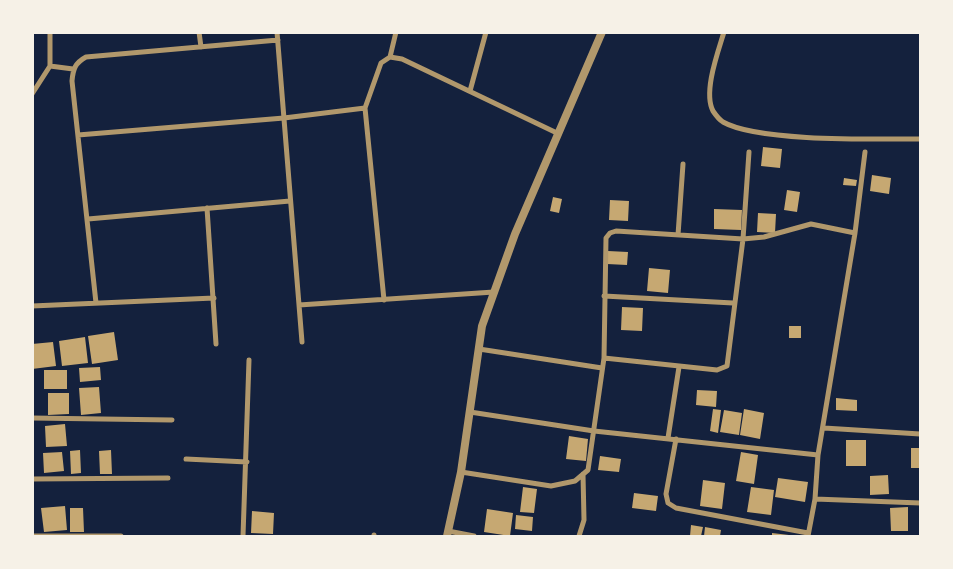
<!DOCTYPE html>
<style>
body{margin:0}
#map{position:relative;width:953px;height:569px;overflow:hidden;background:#14213d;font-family:"Fira Sans",sans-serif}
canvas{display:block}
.frame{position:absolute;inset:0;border:34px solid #f6f1e7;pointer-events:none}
</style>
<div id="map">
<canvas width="953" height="569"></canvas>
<div class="frame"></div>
</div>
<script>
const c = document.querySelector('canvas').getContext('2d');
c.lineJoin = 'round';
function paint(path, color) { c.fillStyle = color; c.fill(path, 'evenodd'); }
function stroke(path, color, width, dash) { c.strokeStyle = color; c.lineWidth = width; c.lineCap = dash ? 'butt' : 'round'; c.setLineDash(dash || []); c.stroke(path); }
paint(new Path2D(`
 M763 147 782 149 780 168 761 166Z
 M872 175 891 178 889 194 870 191Z
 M844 178 857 180 856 186 843 185Z
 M787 190 800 192 797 212 784 210Z
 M553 197 562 199 559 213 550 211Z
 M610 200 629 201 628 221 609 220Z
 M714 209 742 210 741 230 714 229Z
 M758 213 776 214 775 233 757 232Z
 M608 251 628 252 627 265 607 264Z
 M649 268 670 270 668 293 647 291Z
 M622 307 643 308 642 331 621 330Z
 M789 326H801V338H789Z
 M114 332 118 360 92 364 88 336Z
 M85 337 88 363 62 366 59 341Z
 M53 342 56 366 32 369V344Z
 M100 367 101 380 80 382 79 368Z
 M44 370H67V389H44Z
 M99 387 101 413 81 415 79 388Z
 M697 390 717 391 716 407 696 405Z
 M48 393H69V414L48 415Z
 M836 398 857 400V411L836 410Z
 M713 409 721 410 718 433 710 431Z
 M744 409 764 413 760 439 740 435Z
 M724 410 742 413 739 435 720 432Z
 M65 424 67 446 46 447 45 426Z
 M569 436 588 439 586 461 566 459Z
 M846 440H866V466H846Z
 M911 448H920V468H911Z
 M80 450 81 473 71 474 70 451Z
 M111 450 112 474H100L99 451Z
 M62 452 64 471 44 473 43 453Z
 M741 452 758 455 754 484 736 481Z
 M600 456 621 459 619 472 598 470Z
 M888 475 889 494 870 495V476Z
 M778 478 808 482 805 502 775 497Z
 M703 480 725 483 722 509 700 506Z
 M523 487 537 489 534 513 520 512Z
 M751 487 774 490 771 515 747 512Z
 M634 493 658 496 656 511 632 508Z
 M65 506 67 530 44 532 41 508Z
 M908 507V531H891L890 508Z
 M70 508H83L84 532H70Z
 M487 509 513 513 510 536 484 532Z
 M252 511 274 513 273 534 251 533Z
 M516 515 533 517 532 531 515 529Z
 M691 525 703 527 701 536H690Z
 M705 527 721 530 720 536H704Z
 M772 533 789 535V536H772Z`), '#c6a872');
stroke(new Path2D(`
 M199 32 201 47
 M277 32 302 342
 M724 32C718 52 703 92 713 111 715 114 720 120 723 122 758 142 877 139 920 139
 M390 57 402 59 559 134
 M50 66 73 69
 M470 91 486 32
 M32 94 50 66V32
 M78 135 284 118 365 108
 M207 208 216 344
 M88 219 290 201
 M678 235 683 164
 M604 296 733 303
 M384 300 365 108 381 63 390 57 396 32
 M96 303 72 81C73 69 75 63 86 57L278 40
 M299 305 494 292
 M32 306 214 298
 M479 349 602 368
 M604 358 717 370 727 366 743 239 749 152
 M470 412 594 431 818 455
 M32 418 172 420
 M824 428 920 434
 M668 438 679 367
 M676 439 666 494 668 503 676 508 808 533
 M186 459 247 462
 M461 472 551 486 575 481 588 470 604 358 606 238 610 233 616 231 743 239 764 237 811 224 855 233
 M32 479 168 478
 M815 499 920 503
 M448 531 474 536
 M374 535V536
 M32 536H121
 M243 536 249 360
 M579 536 584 520 583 474
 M808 536 815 499 818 455 855 233 865 152`), '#b1986c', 5);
stroke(new Path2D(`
 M447 536 461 472 482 326 515 234 602 32`), '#b1986c', 8);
</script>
